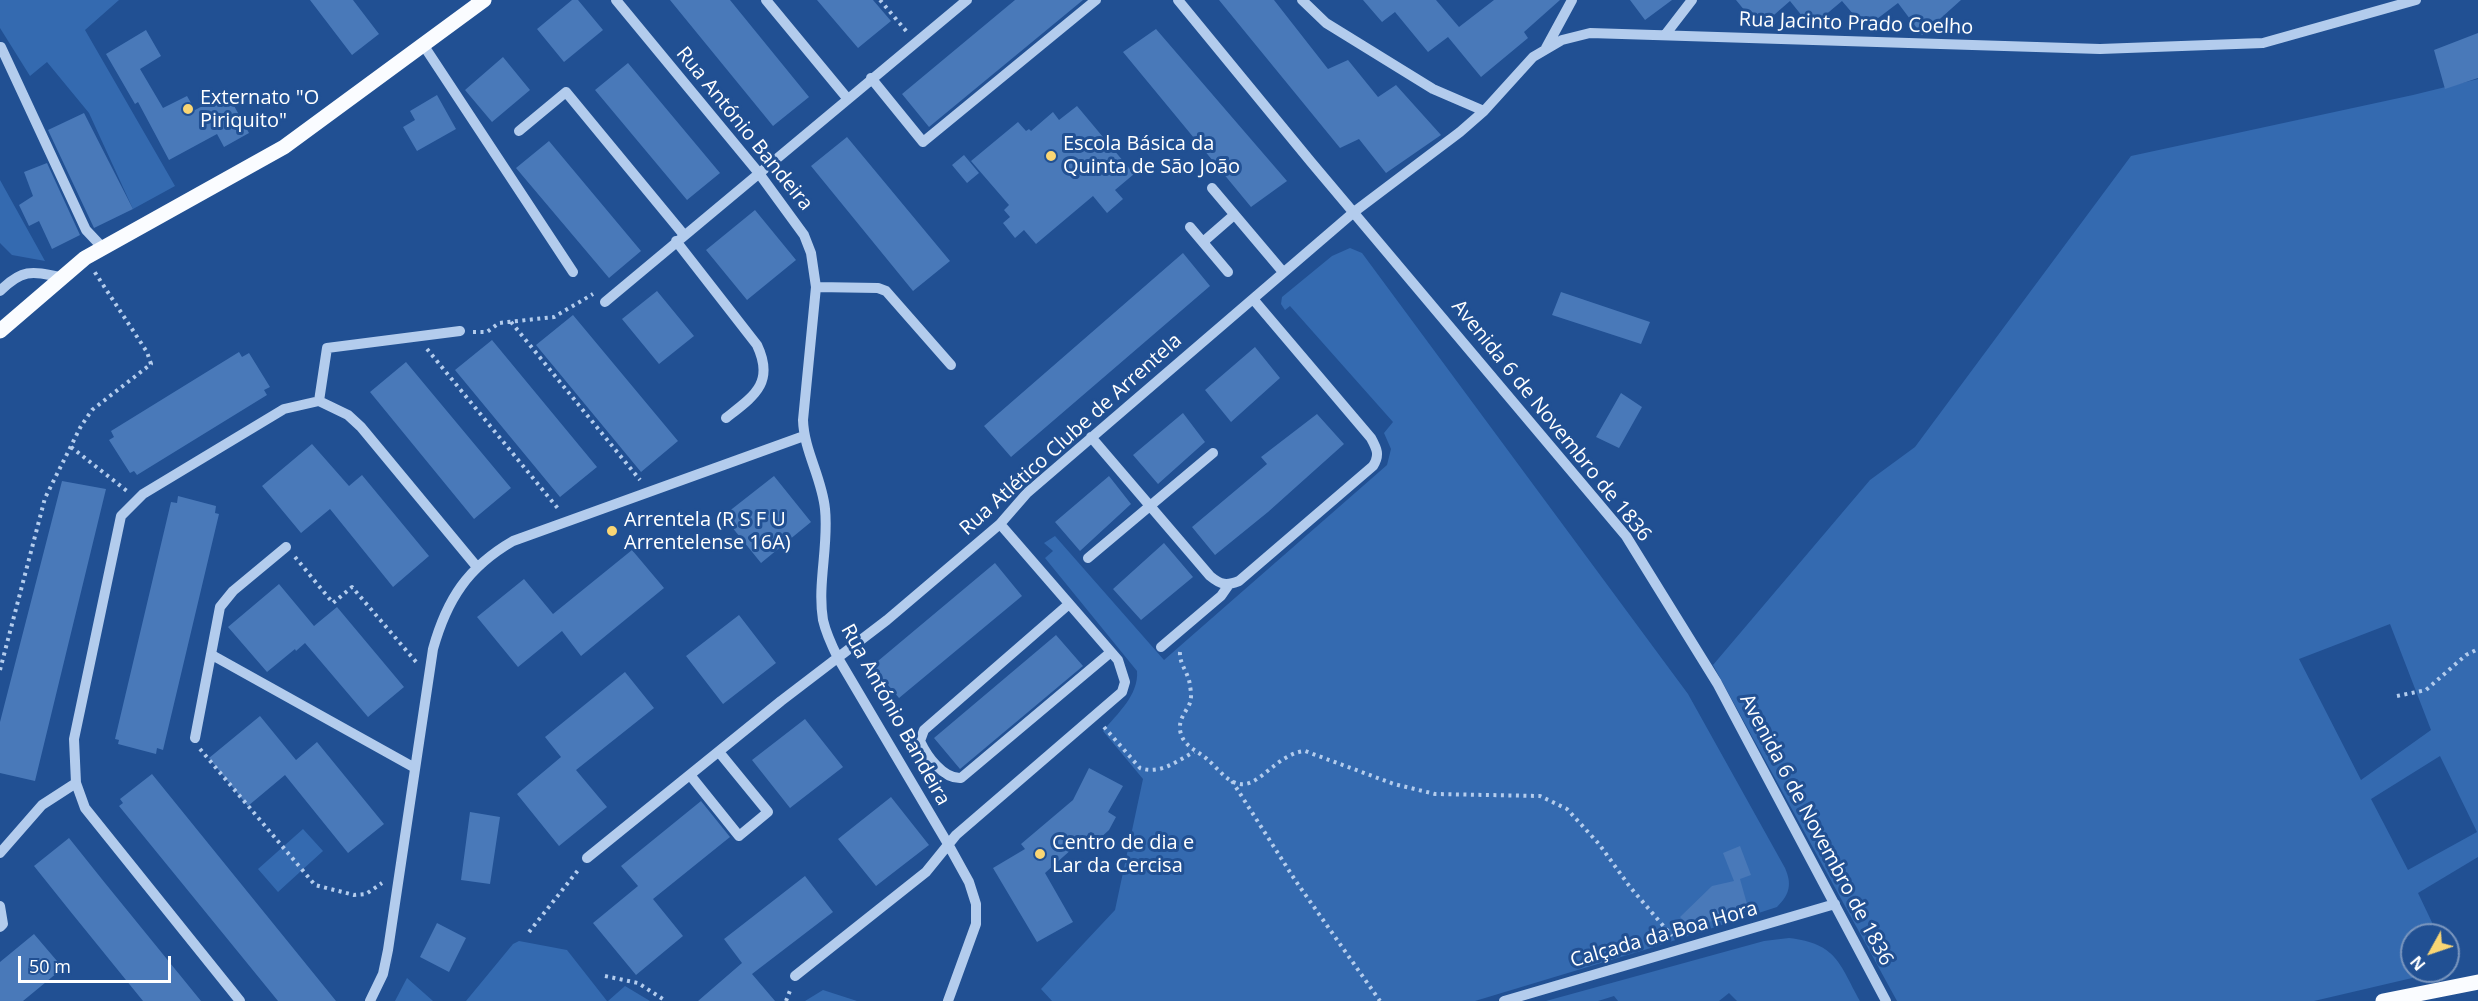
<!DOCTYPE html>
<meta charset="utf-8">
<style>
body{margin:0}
#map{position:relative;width:2478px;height:1001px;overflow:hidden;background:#215093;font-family:"Open Sans",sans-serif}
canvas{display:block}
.north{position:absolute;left:2400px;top:923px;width:60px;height:60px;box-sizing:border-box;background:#215093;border:2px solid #7a96be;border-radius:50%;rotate:230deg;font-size:16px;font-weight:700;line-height:24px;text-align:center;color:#fff}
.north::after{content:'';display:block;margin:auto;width:21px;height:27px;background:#fad674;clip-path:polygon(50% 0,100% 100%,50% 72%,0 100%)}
.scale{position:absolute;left:18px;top:956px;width:153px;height:27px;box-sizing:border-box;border:3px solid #fff;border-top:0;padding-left:8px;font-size:18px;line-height:21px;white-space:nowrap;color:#fff;-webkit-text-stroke:4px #215093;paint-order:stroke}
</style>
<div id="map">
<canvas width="2478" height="1001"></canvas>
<div class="north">N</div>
<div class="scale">50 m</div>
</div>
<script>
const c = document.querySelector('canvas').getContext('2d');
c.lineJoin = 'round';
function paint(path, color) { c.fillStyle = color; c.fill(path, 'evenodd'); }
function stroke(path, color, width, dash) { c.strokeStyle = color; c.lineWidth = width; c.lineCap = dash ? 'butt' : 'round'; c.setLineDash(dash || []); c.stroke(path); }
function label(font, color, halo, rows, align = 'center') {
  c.font = font + ' "Open Sans",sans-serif'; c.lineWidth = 6; c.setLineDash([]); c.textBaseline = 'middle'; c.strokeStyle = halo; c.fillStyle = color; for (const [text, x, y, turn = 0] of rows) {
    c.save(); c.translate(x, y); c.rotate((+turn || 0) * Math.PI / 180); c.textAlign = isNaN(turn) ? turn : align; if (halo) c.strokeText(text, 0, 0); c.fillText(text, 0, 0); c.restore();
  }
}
paint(new Path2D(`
 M0 0H119L85 30 175 186 133 209 89 113 47 62 30 76 0 28Z
 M2478 79V857L2418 893 2438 935H2412V971H2442L2314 1001H1897L1713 665 1870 480 1915 447 2131 156 2413 95ZM2390 624 2431 730 2361 780 2299 659ZM2440 756 2477 832 2408 870 2371 799Z
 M0 180 45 261 12 255 0 243Z
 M1350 248 1362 253 1688 694 1785 868C1792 884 1790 894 1777 907L1654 947 1475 1001H1052L1041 989 1115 910 1143 779 1103 731C1117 714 1139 695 1137 671L1045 558 1053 551 1044 543 1055 536 1164 660 1387 465 1391 449 1384 433 1393 422 1290 306 1285 310 1281 304 1282 297 1332 256Z
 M303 829 323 851 278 892 258 869Z
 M1789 938C1837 944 1839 963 1860 1001H1737L1729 993 1719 1001H1618L1614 996 1598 1001H1546L1764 941Z
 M519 941 567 950 607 1001H466L513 944Z
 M407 978 433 1001H395Z
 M625 986 650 1001H608Z
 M823 990 857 1001H805Z`), '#346ab0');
paint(new Path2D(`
 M310 0H353L379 34 352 55Z
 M572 0H578L603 30 564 62 537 29Z
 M670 0H730L809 97 773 126Z
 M817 0H873L891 21 858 48Z
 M1015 0H1083L929 127 902 94Z
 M1219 0H1274L1328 69 1348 60 1378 97 1396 85 1441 135 1386 173 1359 139 1340 148Z
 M1363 0H1436L1459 27 1494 0H1560L1524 32 1528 38 1481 77 1448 37 1428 52 1395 12 1382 22Z
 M1630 0H1672L1645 20Z
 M1736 0H1961L1922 35 1898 3 1865 28 1842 1 1811 27 1790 1 1759 28Z
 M1156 29 1287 181 1251 207 1123 52Z
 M146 30 161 56 140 69 163 108 187 96 195 110 227 93 249 133 224 147 217 134 169 160 138 102 135 104 106 54Z
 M2478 33V78L2445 89 2434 50Z
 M503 57 530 90 492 122 465 90Z
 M628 63 720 173 687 200 595 90Z
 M437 95 456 129 417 151 403 127 415 120 410 111Z
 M1077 106 1134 174 1115 190 1123 199 1107 213 1093 196 1036 244 1024 230 1015 238 1003 223 1010 217 1004 210 1009 205 971 161 1018 122 1026 131 1029 129 1031 131 1053 112 1059 120Z
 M84 113 133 209 94 228 48 130Z
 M847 137 950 261 913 291 811 166Z
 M549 141 641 251 609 278 516 168Z
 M964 155 979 173 967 183 952 165Z
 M47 163 80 235 52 249 39 221 29 226 19 205 33 196 24 172Z
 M755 210 796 260 747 300 706 250Z
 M1183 253 1210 286 1011 457 984 426Z
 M657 291 694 336 659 364 622 319Z
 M1561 292 1650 322 1641 344 1552 315Z
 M573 315 678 441 641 472 536 345Z
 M492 340 597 467 560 497 455 370Z
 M1255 347 1280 378 1231 422 1205 390Z
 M239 352 242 357 249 353 270 387 264 390 267 395 137 475 134 471 130 473 109 440 114 437 111 431Z
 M406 362 511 488 474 519 370 392Z
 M1621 393 1642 407 1619 448 1596 437Z
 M1183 413 1205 442 1158 484 1133 455Z
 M1317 414 1344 444 1268 512 1215 555 1192 527 1267 464 1261 457Z
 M312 444 349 486 362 475 429 556 393 587 330 509 301 533 262 486Z
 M774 476 811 522 761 563 723 516Z
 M1109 476 1131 504 1080 551 1055 522Z
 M62 481 106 489 35 781 0 773V722Z
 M178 496 216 506 215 513 219 514 163 750 157 748 156 754 118 744 119 740 115 739 171 502 177 503Z
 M1164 543 1193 577 1141 620 1113 589Z
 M632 550 664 588 581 656 562 631 518 667 477 617 524 579 553 614Z
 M995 563 1022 596 899 698 872 666Z
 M279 584 314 626 337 607 404 687 368 717 305 643 296 651 295 649 267 672 228 627Z
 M739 615 776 663 723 704 686 656Z
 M1056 635 1083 666 960 769 934 738Z
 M625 672 654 708 576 770 607 807 559 846 517 794 561 757 545 737Z
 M260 716 296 760 317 742 384 824 348 853 285 775 248 806 209 758Z
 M805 719 843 767 790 808 752 760Z
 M1089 768 1123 786 1108 812 1116 817 1109 830 1098 840 1091 832 1045 873 1073 922 1037 942 993 868 1025 849 1021 844 1073 800Z
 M152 774 216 853 336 1001H278L181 882 119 806 123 803 120 799Z
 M891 797 929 845 876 886 838 839Z
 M701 801 730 837 653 899 683 936 636 975 593 923 638 886 621 866Z
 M470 812 500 817 490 884 461 880Z
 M69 838 105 883 201 1001H143L70 911 34 866Z
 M1740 846 1751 875 1740 879 1749 911 1690 927 1680 917 1712 886 1734 881 1723 853Z
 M805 876 833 912 752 974 775 1001H698L742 963 724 939Z
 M437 923 466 938 449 972 420 957Z
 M34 934 63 968 23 1001H0V962Z`), '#4979b9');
stroke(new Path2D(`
 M880 0 907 32
 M511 322 640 480
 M473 332H487L499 323 554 317 593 294
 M427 349 560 511
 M71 447 127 491
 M295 557 333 603 352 587 417 663
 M1180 652C1179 664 1189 673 1190 686 1191 691 1192 700 1189 705 1185 713 1179 719 1180 730 1183 747 1197 750 1207 759 1218 768 1229 786 1245 784 1262 782 1280 753 1305 751L1394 784 1435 794 1540 796 1567 809 1599 844 1630 887 1672 936
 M0 670 45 498 81 426 92 410 151 364 147 352 94 271
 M2397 696 2426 690 2466 655 2478 649
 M1104 727 1140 768C1160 775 1177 761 1194 752
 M200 749 315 885 354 895 366 894 382 883
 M1232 781 1295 880 1380 1001
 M529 932 579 869
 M605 976 638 983 666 1001
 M786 1001 791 988`), '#b3cced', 4, [3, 4.5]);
stroke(new Path2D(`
 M616 0 758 172 804 235 811 253 816 287 803 420C804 451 822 478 825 509 829 545 817 584 823 620 826 633 832 646 838 658L948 844 969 882 976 904V924L948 1001
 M766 0 847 98
 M1178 0 1311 162 1626 536 1717 683 1886 1001
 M1302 0 1326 23 1433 89 1484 111
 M1665 35 1692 0
 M424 46 573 272
 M1 47 86 230 103 248
 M1546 48 1572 0
 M871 78 923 142 1096 0
 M519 131 566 92 684 235
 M1212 188 1283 272
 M1190 227 1228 272
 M676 241 757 345C775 383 754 396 726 418
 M1203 242 1234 215
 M816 287 878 288 886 291 951 365
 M0 291C22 269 31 271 60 277
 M605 302 967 0
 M319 401 348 415 361 427 477 567
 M319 401 327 348 460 331
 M1091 437 1210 576C1221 585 1226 586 1239 581L1373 466C1380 455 1377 449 1371 438L1253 299
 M1088 558 1213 453
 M1069 604 924 730 920 741C927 756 943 779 961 778L1111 652
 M1161 647 1221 596 1228 586
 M212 655 415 768
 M195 738 220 607 233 591 286 547
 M690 775 739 836 768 812 719 752
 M0 853 42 805 76 783
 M587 858 781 701 887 620 1000 524 1027 493 1354 212 1460 132 1484 111 1533 57 1562 40 1590 33 2100 49 2263 43 2416 0
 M0 906 3 924 0 927
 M795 976 926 872 956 835 1122 692 1125 682 1118 660 1000 524
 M240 1001 85 808 76 783 74 739 121 516 143 494 284 409 319 401
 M370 1001 383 974 388 950 433 649C447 599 468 567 513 541L804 436
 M1504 1001 1835 904`), '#b3cced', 10);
stroke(new Path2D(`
 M0 331 85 258 284 147 484 0
 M2383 1001 2478 982`), '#fafcff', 15);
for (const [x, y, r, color] of [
 [188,109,6,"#fad674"],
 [1051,156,6,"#fad674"],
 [612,531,6,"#fad674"],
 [1040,854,6,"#fad674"]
]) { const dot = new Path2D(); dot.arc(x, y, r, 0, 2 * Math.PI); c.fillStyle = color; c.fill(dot); stroke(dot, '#215093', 2); }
label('20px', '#fff', '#215093', [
 ["Rua Jacinto Prado Coelho",1856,24,2],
 ["Rua António Bandeira",744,129,51],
 ["Avenida 6 de Novembro de 1836",1551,421,51],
 ["Rua Atlético Clube de Arrentela",1071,435,-42],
 ["Rua António Bandeira",895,715,61],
 ["Avenida 6 de Novembro de 1836",1816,830,62],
 ["Calçada da Boa Hora",1664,935,-16]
]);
label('20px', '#fff', '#215093', [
 ["Externato \"O",200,98],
 ["Piriquito\"",200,121],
 ["Escola Básica da",1063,144],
 ["Quinta de São João",1063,167],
 ["Arrentela (R S F U",624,520],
 ["Arrentelense 16A)",624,543],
 ["Centro de dia e",1052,843],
 ["Lar da Cercisa",1052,866]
], 'left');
</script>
